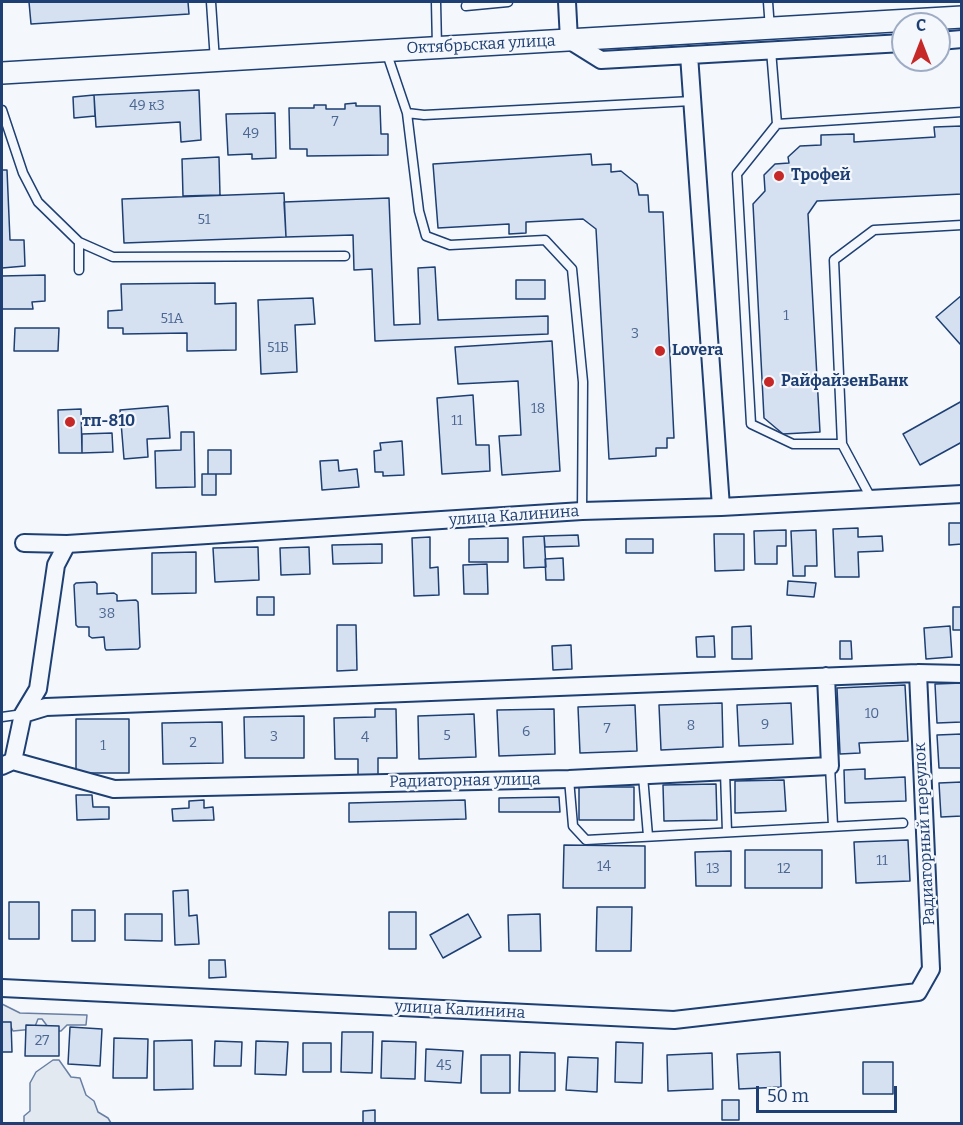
<!DOCTYPE html>
<meta charset="utf-8">
<style>
body{margin:0}
#map{position:relative;width:963px;height:1125px;overflow:hidden;background:#f4f7fb;font-family:Bitter,serif}
canvas{display:block}
.frame{position:absolute;inset:0;border:3px solid #1d3f73;pointer-events:none}
.north{position:absolute;left:891px;top:12px;width:60px;height:60px;box-sizing:border-box;background:#f4f7fb;border:2px solid #9eadc5;border-radius:50%;rotate:0deg;font-size:16px;font-weight:700;line-height:24px;text-align:center;color:#1d3f73}
.north::after{content:'';display:block;margin:auto;width:21px;height:27px;background:#c62828;clip-path:polygon(50% 0,100% 100%,50% 72%,0 100%)}
.scale{position:absolute;left:756px;top:1086px;width:141px;height:27px;box-sizing:border-box;border:3px solid #1d3f73;border-top:0;padding-left:8px;font-size:18px;line-height:21px;white-space:nowrap;color:#1d3f73;-webkit-text-stroke:4px #f4f7fb;paint-order:stroke}
</style>
<div id="map">
<canvas width="963" height="1125"></canvas>
<div class="frame"></div>
<div class="north">С</div>
<div class="scale">50 m</div>
</div>
<script>
const c = document.querySelector('canvas').getContext('2d');
c.lineJoin = 'round';
function paint(path, color) { c.fillStyle = color; c.fill(path, 'evenodd'); }
function stroke(path, color, width, dash) { c.strokeStyle = color; c.lineWidth = width; c.lineCap = dash ? 'butt' : 'round'; c.setLineDash(dash || []); c.stroke(path); }
function label(font, color, halo, rows, align = 'center') {
  c.font = font + ' Bitter,serif'; c.lineWidth = 4.5; c.setLineDash([]); c.textBaseline = 'middle'; c.strokeStyle = halo; c.fillStyle = color; for (const [text, x, y, turn = 0] of rows) {
    c.save(); c.translate(x, y); c.rotate((+turn || 0) * Math.PI / 180); c.textAlign = isNaN(turn) ? turn : align; if (halo) c.strokeText(text, 0, 0); c.fillText(text, 0, 0); c.restore();
  }
}
const green = new Path2D(`
 M2 1004 20 1013 87 1015 86 1025H67L61 1031H51L42 1019H38L34 1029 13 1031 9 1023H2Z
 M53 1060H59L71 1077 80 1078 86 1095 94 1101 98 1112 108 1118 111 1123H24V1116L30 1111V1083L36 1072Z`);
paint(green, '#e3e9f0');
stroke(green, '#687fa3', 1.5);
const building = new Path2D(`
 M29 2H188L189 14 31 24Z
 M199 90 201 140 181 142 180 122 96 127 94 95Z
 M94 95 95 116 74 118 73 97Z
 M356 103V106H380L381 134H388V155L307 156V149H290L289 108H314V105H326V109H345V104Z
 M275 113 276 158 252 159V154L228 155 226 114Z
 M962 126V194L817 201 808 214 820 432 783 434 764 418 753 204 765 191 764 175 775 164 789 163 788 157 800 146 821 145V135L854 134V142L935 137 934 127Z
 M591 154 592 165 611 164V172L621 171 637 184 639 195H648L649 212H663L674 438H667V448H656V456L609 459 596 229 583 219 526 222V233L509 234V224L438 228 433 164Z
 M219 157 220 195 183 196 182 159Z
 M2 170H7L10 240H24L25 266 2 268Z
 M284 193 286 237 124 243 122 199Z
 M389 198 394 325 420 324 418 268 435 267 438 320 548 316V334L375 341 372 269 354 270 353 235 286 237 284 202Z
 M45 275V301L32 302 33 309H2V276Z
 M516 280H545V299H516Z
 M215 283V304L236 303V350L187 351V333L123 334V328H108V311L122 310 121 284Z
 M962 295V342L960 344 936 317Z
 M313 298 315 324 295 325 297 372 261 374 258 300Z
 M15 328H59L58 351H14Z
 M552 341 560 471 502 475 499 436 521 435 518 381 458 384 455 347Z
 M473 395 476 445H489L490 471 442 474 437 398Z
 M962 401V442L920 465 903 434Z
 M168 406 170 438 147 439 148 457 124 459 120 410Z
 M81 409 82 453H59L58 410Z
 M181 432H194L195 487 156 488 155 451 181 450Z
 M112 433 113 452 82 453V434Z
 M402 441 404 475 383 476V472H375L374 451 381 450 380 443Z
 M208 450H231V474H208Z
 M338 460 339 471 357 469 359 487 322 490 320 461Z
 M202 474H216V495H202Z
 M949 523H962V544L949 545Z
 M858 528V537L882 536 883 551 858 552 859 577H835L833 529Z
 M786 530V546H777V564H755L754 531Z
 M816 530 817 566H805V576H793L791 531Z
 M714 534H744V570L715 571Z
 M578 535 579 546 545 547 544 536Z
 M544 536 546 567 524 568 523 537Z
 M430 537V568L438 567 439 595 414 596 412 538Z
 M508 538V562H469V539Z
 M626 539H653V553H626Z
 M382 544V563L333 564 332 545Z
 M258 547 259 580 215 582 213 548Z
 M309 547 310 574 281 575 280 548Z
 M196 552V593L152 594V553Z
 M563 558 564 580H546L545 559Z
 M487 564 488 594H464L463 565Z
 M788 581 816 583 814 597 787 595Z
 M95 582 97 584V594L114 593 117 595V601L136 600 138 602 140 647 138 649 106 650 105 648 104 637 92 638 89 636V627H78L76 625 74 585 76 583Z
 M257 597H274V615H257Z
 M953 607H962V630H953Z
 M337 625H356L357 670 337 671Z
 M751 626 752 659H732V627Z
 M950 626 952 657 926 659 924 628Z
 M714 636 715 657H697L696 637Z
 M840 641H851L852 659H840Z
 M571 645 572 669 553 670 552 646Z
 M962 683V722L937 723 935 684Z
 M905 685 908 741 859 743 860 753 840 754 837 688Z
 M722 703 723 747 661 750 659 705Z
 M791 703 793 744 739 746 737 705Z
 M635 705 637 751 580 753 578 707Z
 M375 709H396L397 758H378V777H358V759H335L334 718 375 717Z
 M554 709 555 754 499 756 497 710Z
 M474 714 476 757 419 759 418 716Z
 M304 716V758H245L244 717Z
 M76 719H129V773H76Z
 M222 722 223 763 163 764 162 723Z
 M962 734V768H939L937 735Z
 M865 769V779L905 777 906 801 845 803 844 770Z
 M784 780 786 811 735 813V781Z
 M962 782V816L941 817 939 783Z
 M716 784 717 820 664 821 663 785Z
 M579 787H634V820H579Z
 M76 795H92L93 807H109V819L77 820Z
 M559 797 560 812H499V798Z
 M204 800V808L213 807 214 820 173 821 172 809 189 808V801Z
 M465 800 466 819 349 822V803Z
 M908 840 910 881 856 883 854 842Z
 M564 845 645 846V888H563Z
 M745 850H822V888H745Z
 M731 851V886H696L695 852Z
 M188 890 189 916 197 915 199 944 175 945 173 891Z
 M9 902H39V939H9Z
 M597 907H632L631 951H596Z
 M72 910H95V941H72Z
 M389 912H416V949H389Z
 M125 914H162V941L125 940Z
 M468 914 481 937 443 958 430 935Z
 M540 914 541 951H509L508 915Z
 M209 960H225L226 977 209 978Z
 M2 1022H11L12 1052H2Z
 M26 1025 59 1026V1056H25Z
 M70 1027 102 1029 100 1066 68 1064Z
 M342 1032H373L372 1073 341 1072Z
 M114 1038 148 1039 147 1078H113Z
 M192 1040 193 1089 154 1090V1041Z
 M215 1041 242 1042 241 1066H214Z
 M256 1041 288 1042 286 1075 255 1074Z
 M382 1041 416 1042 415 1079 381 1078Z
 M616 1042 643 1043 642 1083 615 1082Z
 M303 1043H331V1072H303Z
 M426 1049 463 1051 461 1083 425 1081Z
 M520 1052 555 1053V1091H519Z
 M780 1052 781 1087 739 1089 737 1054Z
 M712 1053 713 1089 668 1091 667 1055Z
 M481 1055H510V1093H481Z
 M568 1057 598 1058 597 1092 566 1090Z
 M863 1062H893V1094H863Z
 M722 1100H739V1120H722Z
 M375 1110V1124H363V1111Z`);
paint(building, '#d5e0f0');
stroke(building, '#1d3f73', 1.5);
const service = new Path2D(`
 M211 2 215 61
 M436 2 437 47
 M768 2 770 29
 M466 6 508 2
 M771 50 777 124 962 112
 M386 51 407 113 419 211 426 236 450 245 545 240 572 269 583 382 582 511
 M2 110 23 173 38 202 79 242V270
 M407 113 424 115 692 101
 M777 124 737 174 751 424 793 444H842
 M79 242 113 257 345 256
 M871 498 842 444 834 260 874 230 962 225
 M2 717 23 714
 M830 766 833 826
 M725 772 727 832
 M643 776 648 836
 M569 779 573 826 586 840 903 823`);
const minor = new Path2D(`
 M567 2 569 40 601 60 903 43
 M939 41 962 39
 M689 55 721 507
 M67 544 582 511 721 507 962 494
 M23 714 46 707 918 673 962 674
 M13 761 114 789 569 779 830 766 826 676
 M2 766 13 761 23 714 38 689 56 565 67 544 24 543
 M2 988 674 1020 918 992 931 969 918 673`);
const tertiary = new Path2D(`
 M2 73 962 17`);
stroke(service, '#1d3f73', 11);
stroke(minor, '#1d3f73', 20);
stroke(tertiary, '#1d3f73', 24);
stroke(service, '#f4f7fb', 8);
stroke(minor, '#f4f7fb', 16);
stroke(tertiary, '#f4f7fb', 21);
for (const [x, y, r, color] of [
 [779,176,6,"#c62828"],
 [660,351,6,"#c62828"],
 [769,382,6,"#c62828"],
 [70,422,6,"#c62828"]
]) { const dot = new Path2D(); dot.arc(x, y, r, 0, 2 * Math.PI); c.fillStyle = color; c.fill(dot); stroke(dot, '#f4f7fb', 2); }
label('14px', '#4b6792', null, [
 ["49 к3",147,106],
 ["7",335,122],
 ["49",251,134],
 ["51",204,220],
 ["1",786,316],
 ["51А",172,319],
 ["3",635,334],
 ["51Б",278,348],
 ["18",538,409],
 ["11",457,421],
 ["38",107,614],
 ["10",872,714],
 ["9",765,725],
 ["8",691,726],
 ["7",607,729],
 ["6",526,732],
 ["5",447,736],
 ["3",274,737],
 ["4",365,738],
 ["2",193,743],
 ["1",103,746],
 ["11",882,861],
 ["14",604,867],
 ["13",713,869],
 ["12",784,869],
 ["27",42,1041],
 ["45",444,1066]
]);
label('16px', '#1d3f73', '#f4f7fb', [
 ["Октябрьская улица",481,45,-3],
 ["улица Калинина",514,516,-4],
 ["Радиаторная улица",465,781,-1],
 ["Радиаторный переулок",925,834,-93],
 ["улица Калинина",460,1010,3]
]);
label('bold 16px', '#1d3f73', '#f4f7fb', [
 ["Трофей",791,176],
 ["Lovera",672,351],
 ["РайфайзенБанк",781,382],
 ["тп-810",82,422]
], 'left');
</script>
